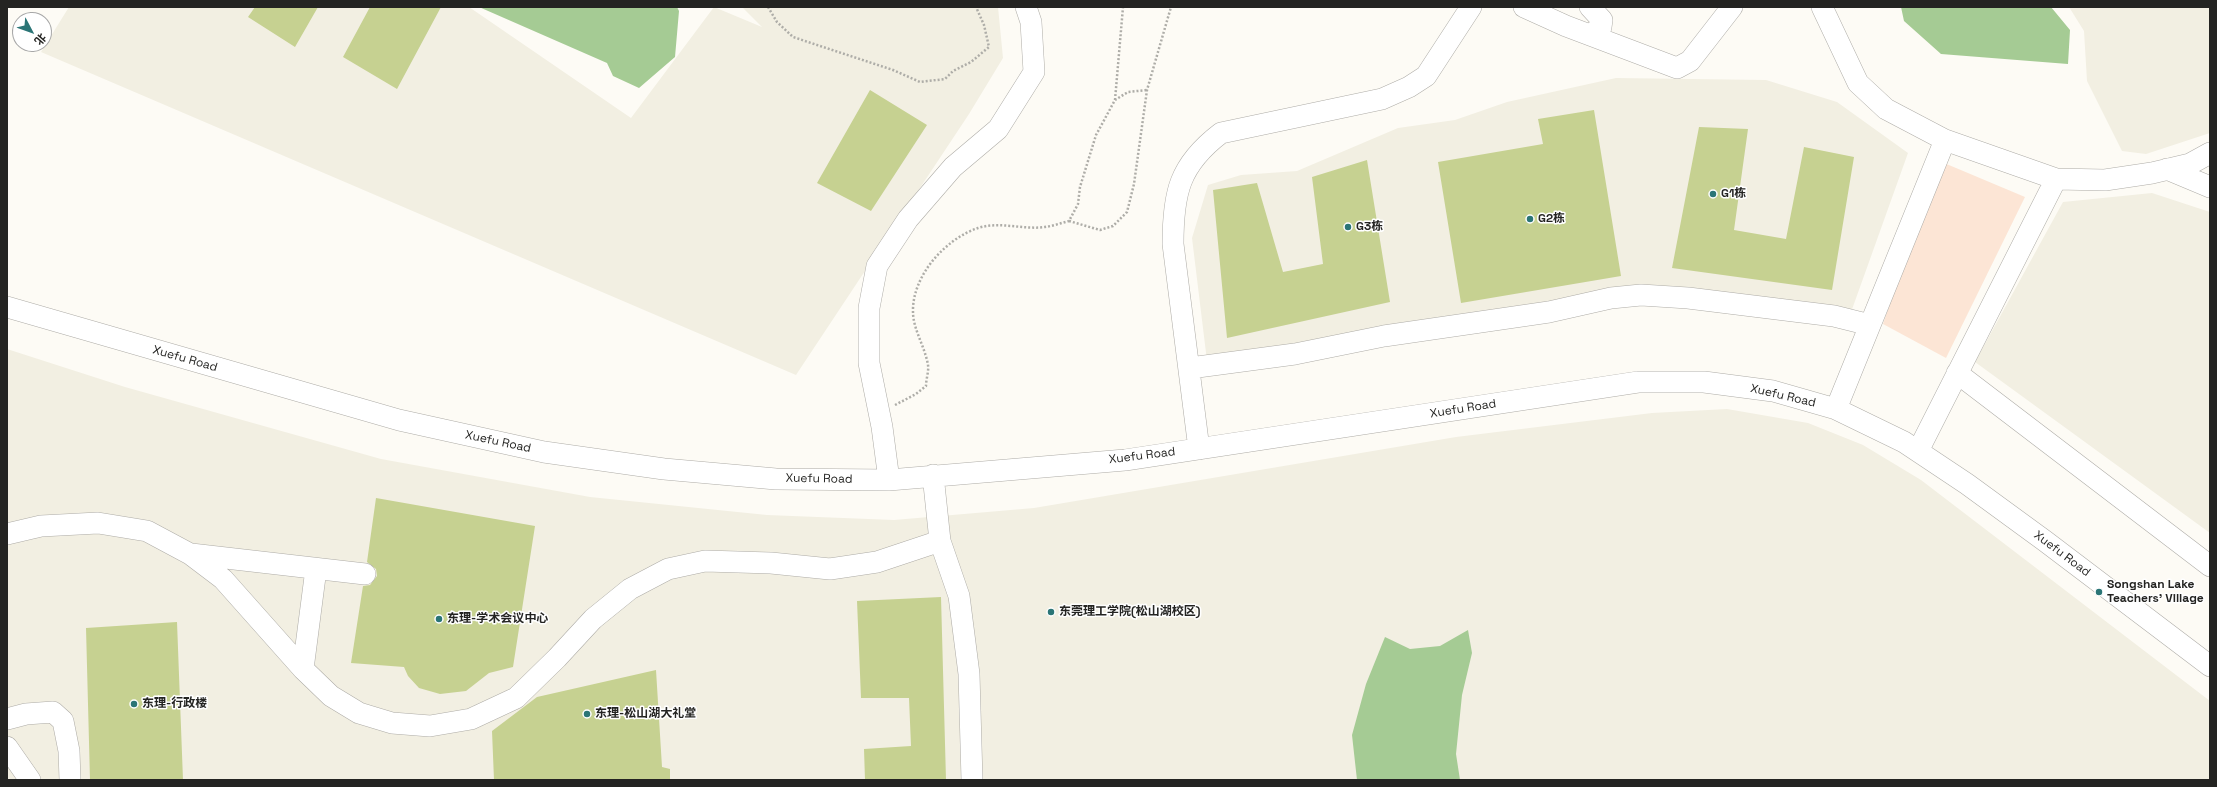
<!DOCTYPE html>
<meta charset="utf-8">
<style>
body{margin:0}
#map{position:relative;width:2217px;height:787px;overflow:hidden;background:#fdfbf5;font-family:"Space Grotesk","Noto Sans SC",sans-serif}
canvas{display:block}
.frame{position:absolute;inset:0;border:8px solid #242422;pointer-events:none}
.north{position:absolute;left:12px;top:12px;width:40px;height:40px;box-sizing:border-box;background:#fff;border:1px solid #a7a7a7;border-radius:50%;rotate:131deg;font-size:11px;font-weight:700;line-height:16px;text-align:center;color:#242422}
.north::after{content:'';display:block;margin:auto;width:14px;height:18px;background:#2b7576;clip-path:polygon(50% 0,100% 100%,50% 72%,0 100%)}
</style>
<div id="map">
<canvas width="2217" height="787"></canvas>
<div class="frame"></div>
<div class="north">北</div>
</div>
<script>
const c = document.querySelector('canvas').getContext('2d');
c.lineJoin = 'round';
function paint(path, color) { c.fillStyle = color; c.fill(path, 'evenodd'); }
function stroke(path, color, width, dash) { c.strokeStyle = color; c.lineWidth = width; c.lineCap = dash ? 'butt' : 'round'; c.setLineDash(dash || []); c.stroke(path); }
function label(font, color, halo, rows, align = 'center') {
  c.font = font + ' "Space Grotesk","Noto Sans SC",sans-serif'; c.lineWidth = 3; c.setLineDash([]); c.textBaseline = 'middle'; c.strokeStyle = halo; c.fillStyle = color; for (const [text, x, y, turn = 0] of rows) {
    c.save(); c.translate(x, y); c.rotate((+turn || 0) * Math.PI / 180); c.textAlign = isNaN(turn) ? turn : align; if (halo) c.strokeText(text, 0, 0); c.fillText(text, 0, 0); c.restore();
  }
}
paint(new Path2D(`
 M69 7H469L631 118 714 7 762 27 742 7H998L1003 58 969 114 796 375 41 52Z
 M2069 7H2210V133L2146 154 2122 151 2087 81 2084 31Z
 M1616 78 1766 80 1837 102 1908 153 1850 315 1591 300 1207 361 1192 238 1208 185 1241 175 1297 171 1398 128 1455 120 1507 102Z
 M2152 193 2210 212V533L1975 362 2063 202Z
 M7 349 125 387 381 459 590 497 767 515 894 520 1034 508 1456 437 1652 413 1727 409 1808 423 1863 445 1921 480 2210 701V780H7Z`), '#f2efe2');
paint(new Path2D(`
 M1937 160 2025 197 1946 358 1883 324Z`), '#fce5d5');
paint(new Path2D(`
 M479 7H677L679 11 675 57 639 88 613 76 607 63Z
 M1901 7H2051L2070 30 2068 64 1941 54 1904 21Z
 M1468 630 1472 653 1462 695 1456 754 1460 780H1357L1352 735 1366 684 1385 637 1410 649 1440 646Z`), '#a5cb94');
paint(new Path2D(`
 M255 7H318L295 47 248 17Z
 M370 7H441L397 89 343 57Z
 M870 90 927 125 871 211 817 183Z
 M1594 110 1621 276 1461 303 1438 162 1543 144 1538 119Z
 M1699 127 1748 129 1734 230 1786 239 1804 147 1854 157 1832 290 1672 268Z
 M1367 160 1390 302 1227 338 1213 190 1257 183 1283 272 1323 264 1312 177Z
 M376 498 535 526 513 667 489 673 466 691 440 694 419 688 408 676 404 667 351 663 363 586 370 585 377 576 376 569 367 562Z
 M941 597 946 780H865L864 749 911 746 909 698H861L857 601Z
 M177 622 183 780H90L86 628Z
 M656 670 662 767 670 769V780H494L492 731 537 697Z`), '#c6d191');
const minor = new Path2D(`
 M1524 7 1566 26 1677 68 1690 61 1732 7
 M1590 7 1602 20 1601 27 1591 34
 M1822 7 1858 83 1886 109 1945 140 2056 179 2105 180 2152 173 2190 164 2210 153
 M2167 169 2210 187
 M7 307 399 420 544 452 664 469 776 479 889 480 1125 460 1638 382H1704L1773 391 1836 409 1904 442 1967 484 2045 541 2210 666
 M1190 368 1295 354 1384 336 1549 312 1611 298 1641 295 1688 298 1834 316 1870 325
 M1957 373 2210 566
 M1836 409 1945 140
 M1199 449 1173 244C1173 193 1179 165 1221 133L1382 99 1409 87 1426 76 1471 7
 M1918 451 2056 179
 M933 475 940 541 959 596 969 674 972 780
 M889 480 882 427 869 363V308L877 266 908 219 953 167 998 129 1034 72 1031 22 1026 7
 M7 534 41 526 98 523 147 531 190 554 223 579 303 669 331 696 359 713 392 723 430 726 471 719 516 698 557 658 593 619 630 589 668 569 705 561 771 563 830 569 877 562 940 541
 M191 554 365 574
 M303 669 316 569
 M7 719 26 714 53 712 63 721 69 751 70 780
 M7 747 30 780`);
stroke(minor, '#aeaca7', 22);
stroke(new Path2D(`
 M768 7 777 22 793 37 893 70 920 82 945 79 953 71 971 62 989 47 984 25 976 7
 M1115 100 1123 7
 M1069 221 1100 230 1113 226 1127 212 1134 184 1147 90 1171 7
 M895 405 916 394 926 386C926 379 929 371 928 365 925 347 913 329 913 312 912 276 945 239 978 228 1000 221 1023 230 1045 227 1053 226 1061 223 1069 221L1078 204 1080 187 1096 135 1115 100 1128 92 1147 90`), '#aeada8', 2.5, [2, 2]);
stroke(minor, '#fff', 21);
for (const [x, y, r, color] of [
 [1713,194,4,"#2b7576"],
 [1530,219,4,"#2b7576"],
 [1348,227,4,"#2b7576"],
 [2099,592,4,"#2b7576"],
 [1051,612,4,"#2b7576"],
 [439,619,4,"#2b7576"],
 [134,704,4,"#2b7576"],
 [587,714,4,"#2b7576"]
]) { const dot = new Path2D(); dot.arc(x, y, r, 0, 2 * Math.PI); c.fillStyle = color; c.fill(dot); stroke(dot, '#fff', 1.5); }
label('bold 12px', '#242422', '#fff', [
 ["G1栋",1721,194],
 ["G2栋",1538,219],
 ["G3栋",1356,227],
 ["Songshan Lake",2107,585],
 ["Teachers' Village",2107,599],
 ["东莞理工学院(松山湖校区)",1059,612],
 ["东理-学术会议中心",447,619],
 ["东理-行政楼",142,704],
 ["东理-松山湖大礼堂",595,714]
], 'left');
label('12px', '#242422', '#fff', [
 ["Xuefu Road",185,359,16],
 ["Xuefu Road",1783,396,13],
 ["Xuefu Road",1463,409,-9],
 ["Xuefu Road",498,442,12],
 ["Xuefu Road",1142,456,-7],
 ["Xuefu Road",819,479,1],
 ["Xuefu Road",2062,554,37]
]);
</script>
